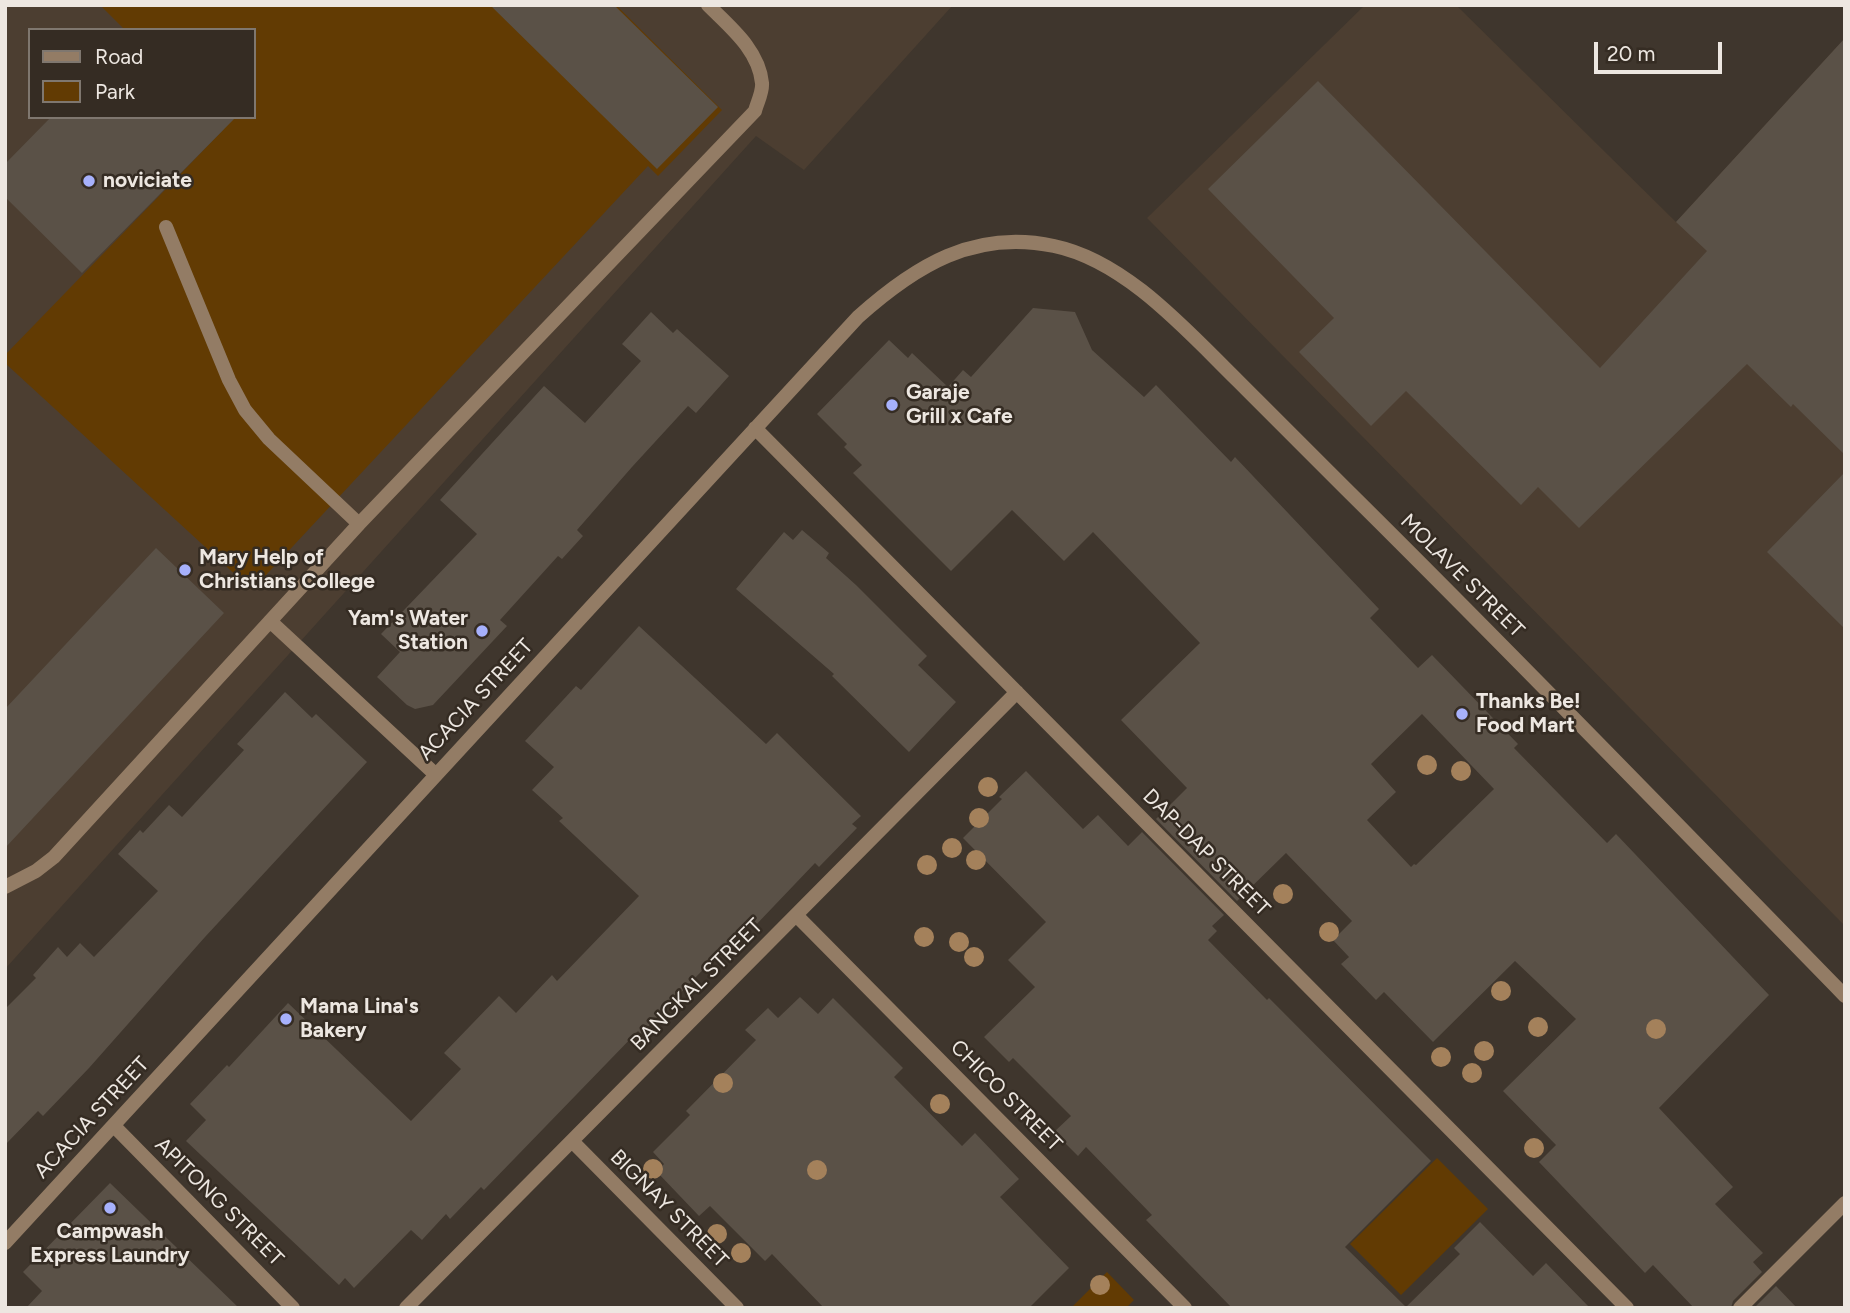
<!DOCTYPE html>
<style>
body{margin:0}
#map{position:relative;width:1850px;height:1313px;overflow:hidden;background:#3f362d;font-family:Figtree,sans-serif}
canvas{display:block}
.frame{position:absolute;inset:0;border:7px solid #ede7e1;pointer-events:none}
.legend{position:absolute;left:28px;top:28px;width:228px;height:91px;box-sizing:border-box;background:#352c23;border:2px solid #7f776f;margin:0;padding:9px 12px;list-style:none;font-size:21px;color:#ede7e1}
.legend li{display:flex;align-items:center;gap:14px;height:35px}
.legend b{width:35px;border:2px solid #7f776f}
.scale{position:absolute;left:1594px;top:42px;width:128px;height:32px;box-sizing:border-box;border:4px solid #ede7e1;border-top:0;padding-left:9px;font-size:21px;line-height:24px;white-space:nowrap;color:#ede7e1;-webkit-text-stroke:5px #352c23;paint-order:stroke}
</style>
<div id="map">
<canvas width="1850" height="1313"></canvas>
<div class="frame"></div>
<ul class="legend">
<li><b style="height:9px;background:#937c65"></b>Road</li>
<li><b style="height:19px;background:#623b03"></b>Park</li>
</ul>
<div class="scale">20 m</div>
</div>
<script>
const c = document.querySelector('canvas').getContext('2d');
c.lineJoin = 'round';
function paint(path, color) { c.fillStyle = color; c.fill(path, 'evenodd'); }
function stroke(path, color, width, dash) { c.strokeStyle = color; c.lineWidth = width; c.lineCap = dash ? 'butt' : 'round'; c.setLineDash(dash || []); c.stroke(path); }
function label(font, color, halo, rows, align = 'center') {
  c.font = font + ' Figtree,sans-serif'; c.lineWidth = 5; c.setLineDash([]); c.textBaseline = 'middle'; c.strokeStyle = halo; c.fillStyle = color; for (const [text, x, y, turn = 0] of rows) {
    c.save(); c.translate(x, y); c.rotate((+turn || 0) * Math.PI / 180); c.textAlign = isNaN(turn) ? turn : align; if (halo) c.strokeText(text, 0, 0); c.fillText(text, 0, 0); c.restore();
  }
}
paint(new Path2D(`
 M5 5H953L804 170 756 136 5 969ZM30 30H254V117H30Z
 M1365 5H1456L1676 222 1845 38V926L1147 218Z`), '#4c3e31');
paint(new Path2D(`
 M100 5H616L722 110 658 176 648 166 252 590 5 363V355L224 129 213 117H254V30H125Z
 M1437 1158 1488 1209 1401 1295 1350 1244Z
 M1107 1272 1134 1300 1126 1308H1071Z`), '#623b03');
paint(new Path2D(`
 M490 5H614L718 107 657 169Z
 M1845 38V455L1793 404 1791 407 1747 364 1579 528 1538 487 1521 505 1406 391 1371 426 1299 352 1334 318 1208 189 1318 81 1600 368 1707 251 1676 222Z
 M51 117H236L82 273 5 197V164Z
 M1033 308 1075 312 1092 350 1144 397 1156 385 1231 462 1235 457 1379 609 1370 618 1418 668 1432 655 1518 744 1514 748 1607 843 1616 834 1769 995 1659 1108 1733 1187 1715 1204 1763 1253 1753 1262 1762 1272 1733 1301 1731 1308H1694L1653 1265 1645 1273 1539 1162 1556 1145 1503 1091 1576 1019 1515 961 1433 1042 1384 992 1376 1000 1341 964 1349 957 1333 940 1352 921 1286 853 1237 901 1156 819 1187 788 1121 720 1200 643 1093 532 1064 561 1012 510 951 571 853 473 862 465 844 447 847 444 817 414 889 340 908 358 912 353 948 387 963 370 971 377ZM1422 714 1494 789 1416 865 1414 864 1411 867 1367 820 1396 792 1371 764Z
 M651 312 673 333 677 329 729 376 696 413 688 406 632 467 577 530 583 536 562 559 558 556 500 620 507 626 433 705 415 709 407 705 377 677 400 652 381 634 477 534 440 500 544 386 585 423 641 361 622 344Z
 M1845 472V629L1767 552Z
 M802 530 829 553 826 558 856 585 927 656 918 665 956 702 909 752 832 676 834 674 736 589 784 532 793 540Z
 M156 548 224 613 5 848V709Z
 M639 626 766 744 777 733 861 816 852 824 857 828 819 867 815 863 753 928 747 924 641 1034 638 1031 484 1190 481 1187 450 1219 446 1214 422 1240 411 1230 354 1288 345 1278 339 1285 186 1141 206 1120 190 1104 227 1065 229 1067 288 1003 411 1121 461 1069 444 1053 499 996 516 1013 552 975 557 981 639 896 559 821 563 818 532 790 554 767 525 741 576 686 581 690Z
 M285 692 312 718 316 714 367 762 205 937 89 1068 43 1116 38 1111 5 1145V1009L36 978 33 975 58 947 67 957 80 943 94 957 158 891 118 854 140 830 143 833 169 805 182 817 244 750 237 744Z
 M1026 771 1083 829 1098 815 1128 846 1142 832 1224 915 1212 926 1217 931 1208 940 1267 1000 1269 998 1431 1161 1345 1247 1406 1307 1460 1254 1454 1248 1480 1222 1533 1276 1546 1263 1590 1308H1232L1146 1220 1152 1215 1086 1147 1078 1156 1054 1132 1071 1116 1013 1058 1009 1062 984 1037 1035 987 1008 960 1046 922 963 838 1002 799 999 797Z
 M800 997 818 1014 833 998 903 1068 894 1077 962 1146 975 1133 1019 1179 1000 1197 1069 1268 1029 1308H824L772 1254 765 1261 710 1206 699 1216 657 1172 664 1164 653 1152 690 1115 686 1111 756 1040 745 1030 768 1008 778 1018Z
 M110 1183 239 1308H26L42 1291 23 1272Z
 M1776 1286 1797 1308H1754Z`), '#5a5147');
stroke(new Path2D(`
 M166 227 229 380 245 410 269 439 359 524
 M270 621 435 774
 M5 887 36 871 54 857 359 524 755 111C757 103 763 92 762 83 759 50 730 27 708 5`), '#937c65', 14);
stroke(new Path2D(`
 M755 428 1627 1308
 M796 915 1185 1308
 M114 1126 293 1308
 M572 1141 737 1308
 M5 1243 858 317C915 266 974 229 1054 246 1126 261 1187 331 1238 381 1273 416 1309 452 1345 488 1514 655 1679 826 1845 996
 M406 1308 1017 692
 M1740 1308 1845 1203`), '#937c65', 14);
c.fillStyle = '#a4815b';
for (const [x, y] of [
 [1427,765],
 [1461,771],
 [988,787],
 [979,818],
 [952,848],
 [976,860],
 [927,865],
 [1283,894],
 [1329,932],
 [924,937],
 [959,942],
 [974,957],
 [1501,991],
 [1538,1027],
 [1656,1029],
 [1484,1051],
 [1441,1057],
 [1472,1073],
 [723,1083],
 [940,1104],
 [1534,1148],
 [653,1169],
 [817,1170],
 [717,1234],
 [741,1253],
 [1100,1285]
]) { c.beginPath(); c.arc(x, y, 10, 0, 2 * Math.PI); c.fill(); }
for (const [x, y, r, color] of [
 [89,181,7,"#a7b1fc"],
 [892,405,7,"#a7b1fc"],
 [185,570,7,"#a7b1fc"],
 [482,631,7,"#a7b1fc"],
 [1462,714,7,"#a7b1fc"],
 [286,1019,7,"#a7b1fc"],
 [110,1208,7,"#a7b1fc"]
]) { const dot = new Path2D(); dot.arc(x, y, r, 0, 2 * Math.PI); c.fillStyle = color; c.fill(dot); stroke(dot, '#352c23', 2.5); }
label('bold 21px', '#ede7e1', '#352c23', [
 ["noviciate",103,181],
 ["Garaje",906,393],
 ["Grill x Cafe",906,417],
 ["Mary Help of",199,558],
 ["Christians College",199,582],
 ["Yam's Water",468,619,"right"],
 ["Station",468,643,"right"],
 ["Thanks Be!",1476,702],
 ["Food Mart",1476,726],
 ["Mama Lina's",300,1007],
 ["Bakery",300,1031],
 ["Campwash",110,1232,"center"],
 ["Express Laundry",110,1256,"center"]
], 'left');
label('21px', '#ede7e1', '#352c23', [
 ["MOLAVE STREET",1462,576,45],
 ["ACACIA STREET",476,700,-47],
 ["DAP-DAP STREET",1206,853,45],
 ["BANGKAL STREET",697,985,-45],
 ["CHICO STREET",1006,1096,45],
 ["ACACIA STREET",92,1118,-47],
 ["APITONG STREET",219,1202,45],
 ["BIGNAY STREET",669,1209,45]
]);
</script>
